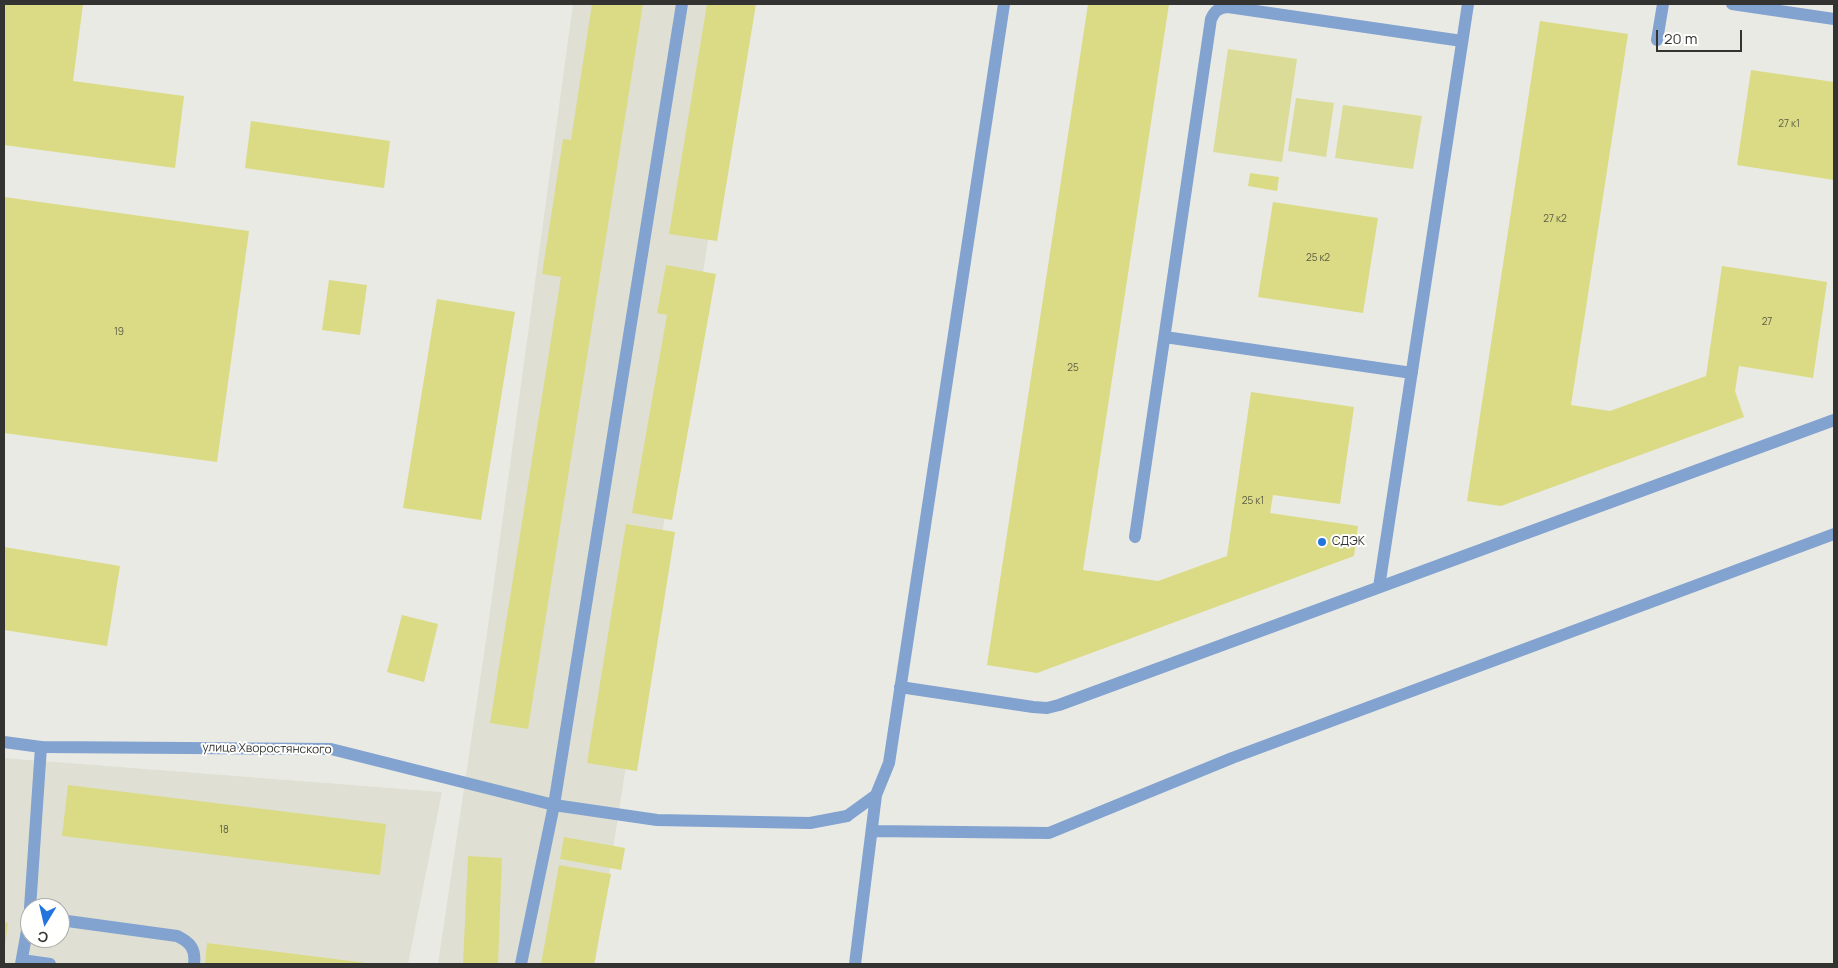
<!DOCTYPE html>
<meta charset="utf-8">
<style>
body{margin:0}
#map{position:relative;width:1838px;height:968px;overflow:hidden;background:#eaeae4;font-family:Manrope,sans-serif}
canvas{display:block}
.frame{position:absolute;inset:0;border:5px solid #333331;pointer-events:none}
.north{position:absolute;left:20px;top:898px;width:50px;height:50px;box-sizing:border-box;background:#fffffe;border:1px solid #adadac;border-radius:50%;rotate:189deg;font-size:14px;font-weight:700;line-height:20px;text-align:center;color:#333331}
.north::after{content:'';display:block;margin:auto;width:18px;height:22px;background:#2274de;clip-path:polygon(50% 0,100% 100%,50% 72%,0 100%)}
.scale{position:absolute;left:1656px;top:30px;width:86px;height:22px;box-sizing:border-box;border:2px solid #333331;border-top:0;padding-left:6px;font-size:15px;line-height:18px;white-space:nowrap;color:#333331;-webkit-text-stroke:4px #fffffe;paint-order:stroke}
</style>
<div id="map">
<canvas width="1838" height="968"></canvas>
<div class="frame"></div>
<div class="north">С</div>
<div class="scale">20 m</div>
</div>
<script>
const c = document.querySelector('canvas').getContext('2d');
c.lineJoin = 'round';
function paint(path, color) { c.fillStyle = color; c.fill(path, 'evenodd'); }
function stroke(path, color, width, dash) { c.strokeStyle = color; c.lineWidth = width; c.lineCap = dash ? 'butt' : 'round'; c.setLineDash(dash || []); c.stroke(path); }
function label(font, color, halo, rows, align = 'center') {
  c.font = font + ' Manrope,sans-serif'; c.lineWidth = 4; c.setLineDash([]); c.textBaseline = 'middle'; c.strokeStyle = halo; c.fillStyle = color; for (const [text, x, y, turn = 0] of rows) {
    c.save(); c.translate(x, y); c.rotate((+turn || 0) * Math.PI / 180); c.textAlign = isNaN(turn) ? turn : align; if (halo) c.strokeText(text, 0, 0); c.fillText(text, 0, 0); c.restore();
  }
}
paint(new Path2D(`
 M573 4H745L595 964H438L487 633Z
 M4 758 442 792 408 964H4ZM30 908H60V938H30Z`), '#dfe0d3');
paint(new Path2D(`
 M1228 49 1297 59 1282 162 1213 152Z
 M1296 98 1334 103 1326 157 1288 151Z
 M1343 105 1422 116 1413 169 1335 158Z`), '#dbdc97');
paint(new Path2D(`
 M4 4H83L73 81 184 96 175 168 4 145Z
 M592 4H643L528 729 490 723 561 277 542 274 563 139 571 140Z
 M707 4H756L717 241 669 234Z
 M1088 4H1169L1083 570 1158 581 1227 556 1251 392 1354 407 1340 504 1273 495 1270 513 1358 526 1354 556 1037 673 987 665Z
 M1540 21 1628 34 1571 405 1610 411 1706 376 1722 266 1827 282 1813 378 1739 366 1735 391 1744 417 1501 506 1467 501Z
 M1751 70 1834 82V180L1737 165Z
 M251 121 390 141 384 188 245 168Z
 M1250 173 1279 177 1277 191 1248 186Z
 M4 197 249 231 217 462 4 433Z
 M1273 202 1378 218 1363 313 1258 297Z
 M666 265 716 274 672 520 632 513 667 315 657 313Z
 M329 280 367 285 360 335 322 330Z
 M437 299 515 312 481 520 403 508Z
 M626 524 675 532 637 771 587 763Z
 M4 547 120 566 107 646 4 630Z
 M402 615 438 624 424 682 387 672Z
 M68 785 386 824 380 875 62 836Z
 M564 837 625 848 621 870 560 859Z
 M468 856 502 858 498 964H463Z
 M559 865 611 874 594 964H541Z
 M4 922 8 923 5 945H4Z
 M207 943 367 963V964H205Z`), '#dadb84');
stroke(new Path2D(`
 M1732 4 1834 19
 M1657 40 1663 4
 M1165 337 1412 373
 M1135 537 1211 19C1215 10 1219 8 1228 7L1462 41
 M1379 587 1468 4
 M900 687 1033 707 1047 708 1059 705 1834 420
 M847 816 876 795 889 763 1004 4
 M872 831 1049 833 1232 758 1834 534
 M30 908 41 747
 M60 920 177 936C190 942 196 949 194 964
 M22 960 50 964
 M21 964 30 914
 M521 964 554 805 682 4
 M855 964 876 795`), '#82a2d0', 12);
stroke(new Path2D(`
 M4 742 41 747 331 749 554 805 657 820 810 823 847 816`), '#82a2d0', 12);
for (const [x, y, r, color] of [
 [1322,542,5,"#2274de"]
]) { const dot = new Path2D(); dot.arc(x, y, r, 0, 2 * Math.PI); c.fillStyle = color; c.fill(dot); stroke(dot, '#fffffe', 2); }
label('10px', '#5d5d46', null, [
 ["27 к1",1789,124],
 ["27 к2",1555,219],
 ["25 к2",1318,258],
 ["27",1767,322],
 ["19",119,332],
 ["25",1073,368],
 ["25 к1",1253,501],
 ["18",224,830]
]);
label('12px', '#333331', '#fffffe', [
 ["СДЭК",1332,542]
], 'left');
label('12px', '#333331', '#fffffe', [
 ["улица Хворостянского",267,749,1]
]);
</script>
